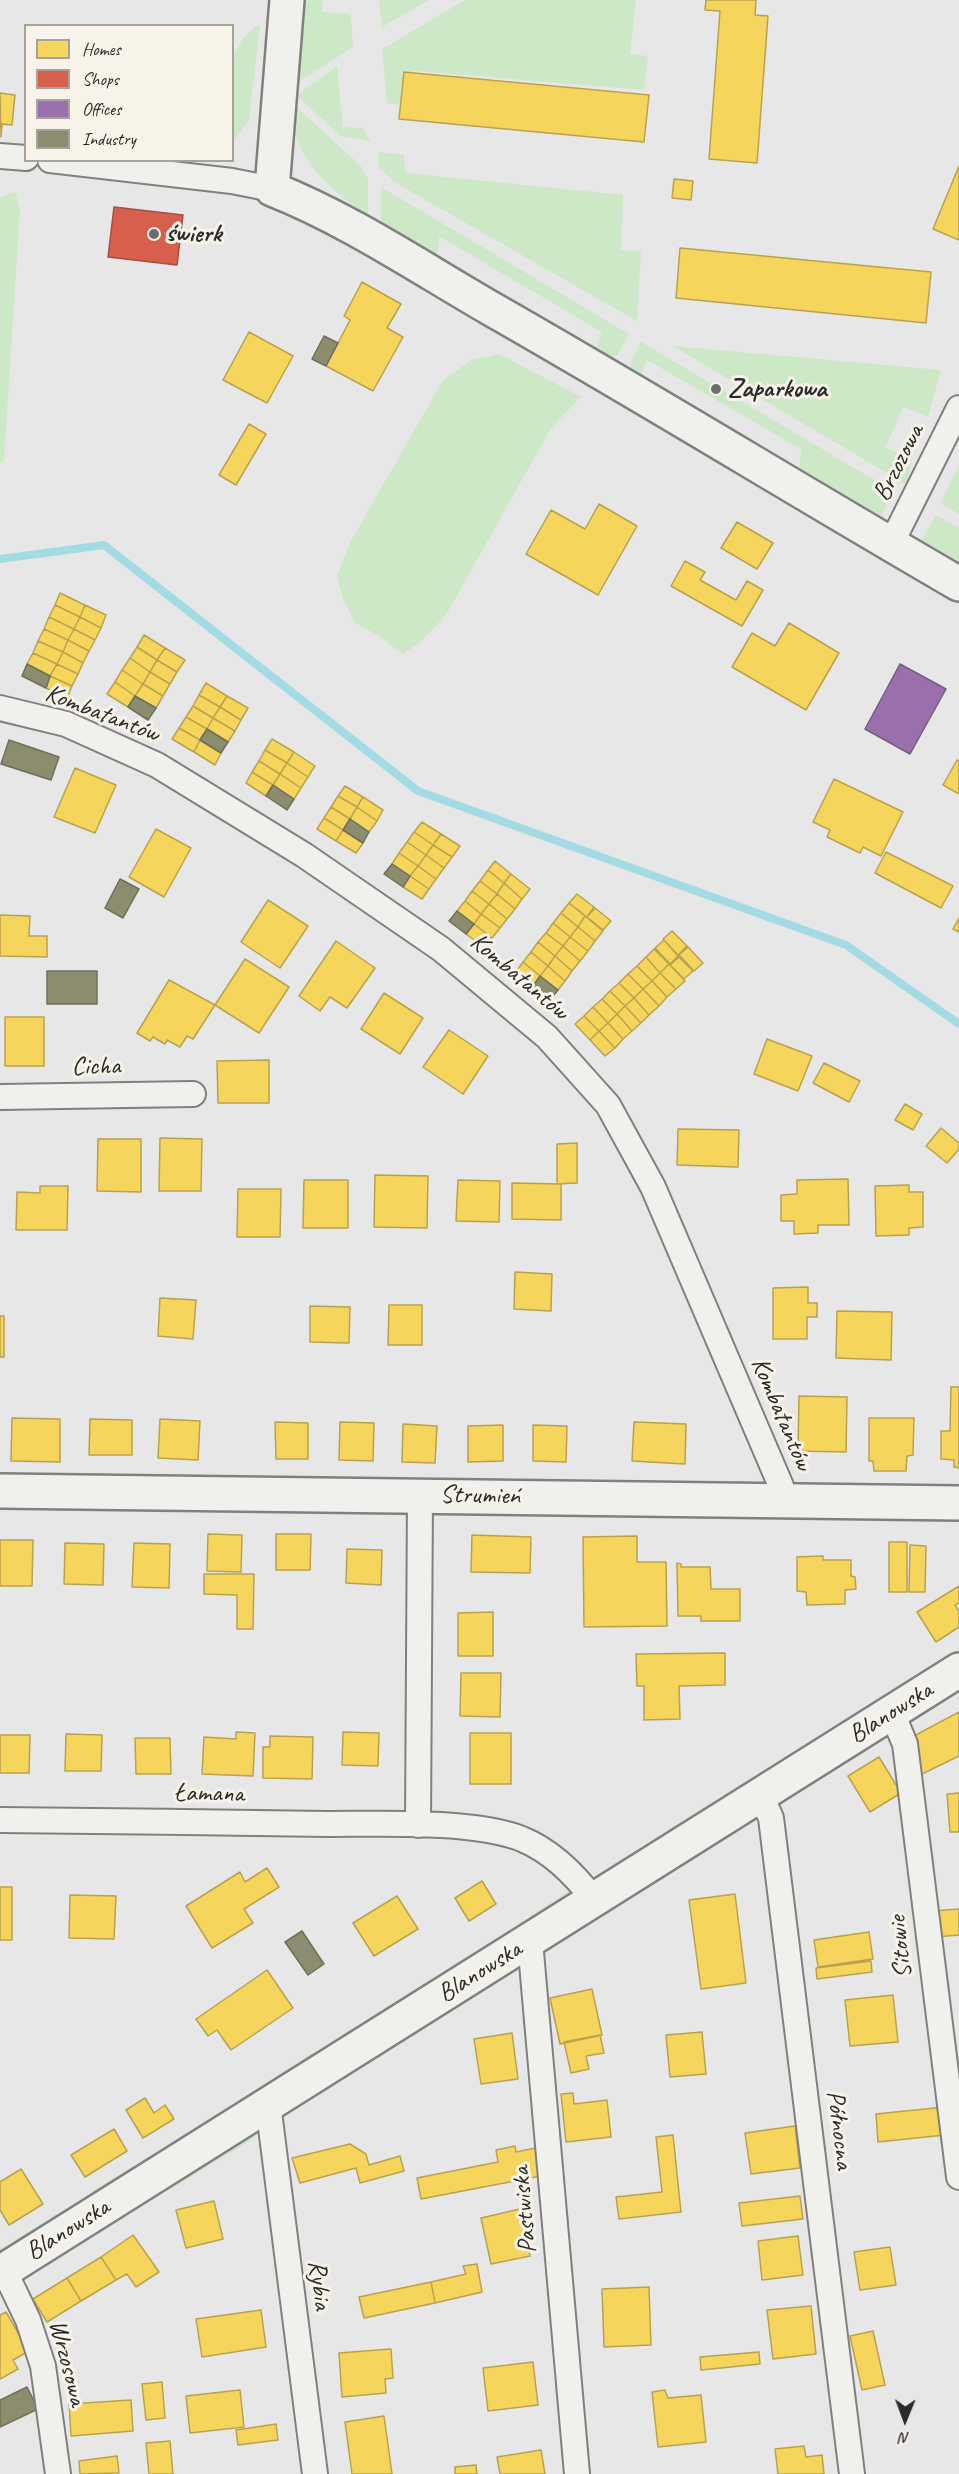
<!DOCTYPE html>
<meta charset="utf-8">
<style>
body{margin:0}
#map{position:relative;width:959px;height:2474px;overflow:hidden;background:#e8e7e8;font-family:Caveat,sans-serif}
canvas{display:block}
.legend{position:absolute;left:24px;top:24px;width:210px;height:138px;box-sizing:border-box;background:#f7f3e8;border:2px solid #a5a39c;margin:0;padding:8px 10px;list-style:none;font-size:18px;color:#2b2b2b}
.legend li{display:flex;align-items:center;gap:12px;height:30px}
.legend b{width:30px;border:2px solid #a5a39c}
.north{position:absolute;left:875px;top:2390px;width:60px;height:60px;-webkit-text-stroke:4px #f7f3e8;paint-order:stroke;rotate:181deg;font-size:16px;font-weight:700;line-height:24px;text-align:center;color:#2b2b2b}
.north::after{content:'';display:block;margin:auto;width:21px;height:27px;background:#2b2b2b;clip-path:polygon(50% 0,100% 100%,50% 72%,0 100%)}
</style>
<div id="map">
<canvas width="959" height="2474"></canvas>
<ul class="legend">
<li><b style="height:16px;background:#f6d55c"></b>Homes</li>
<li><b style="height:16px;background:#d6604d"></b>Shops</li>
<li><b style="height:16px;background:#9970ab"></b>Offices</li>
<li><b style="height:16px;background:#8c8c6e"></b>Industry</li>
</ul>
<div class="north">N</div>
</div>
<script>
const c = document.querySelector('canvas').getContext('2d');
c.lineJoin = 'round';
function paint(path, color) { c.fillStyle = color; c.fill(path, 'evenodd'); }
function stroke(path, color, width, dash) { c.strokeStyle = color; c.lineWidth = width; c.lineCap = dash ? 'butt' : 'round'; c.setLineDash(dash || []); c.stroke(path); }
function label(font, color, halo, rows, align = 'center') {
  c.font = font + ' Caveat,sans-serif'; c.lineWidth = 6; c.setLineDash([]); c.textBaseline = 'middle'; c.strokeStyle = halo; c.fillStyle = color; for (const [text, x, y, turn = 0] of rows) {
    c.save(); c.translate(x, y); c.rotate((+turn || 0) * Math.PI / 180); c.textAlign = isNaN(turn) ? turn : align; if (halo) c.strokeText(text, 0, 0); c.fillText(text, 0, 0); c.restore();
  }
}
paint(new Path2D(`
 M303 0H323L322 12 351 14 353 47 295 84Z
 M379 0H429L382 27Z
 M465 0H636L630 54 648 56 644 90 404 70 400 105 387 103 382 49Z
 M260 25 249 120 233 142C232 120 228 81 232 61 235 50 248 27 260 25Z
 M337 66 343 127 363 128 370 141 340 136 297 95Z
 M293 104 360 165 368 179V216C331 191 286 152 293 104Z
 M379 152 404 155 405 173 623 195 621 250 641 251 637 321 396 183 378 167Z
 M381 187 629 334 617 355 608 358 595 350 602 332 439 236 437 258 381 224Z
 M15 192 20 209 4 460 0 463V197Z
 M641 342 893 491 880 519 799 471 801 449 647 360 639 377 631 368V361Z
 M673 346 941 370 928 417 903 407 886 447 911 460 907 485Z
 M499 354 581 397 551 428 446 615 420 642 403 654 376 634 355 623 343 599 337 576 351 541 442 382 471 360Z
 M959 464V514L941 503Z
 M936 515 959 528V564L921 542Z
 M959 1650V1655L784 1767 779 1761Z
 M763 1771 767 1774 670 1835 668 1830Z
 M655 1839 658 1843 596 1879 593 1877Z
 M572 1889 576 1896 535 1922 530 1916Z
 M519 1924 523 1931 346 2042 342 2035Z
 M314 2052 317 2057 262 2092 259 2087Z
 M251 2134 256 2137 168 2191 165 2187Z
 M134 2166 137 2171 95 2196 92 2191Z
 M59 2213V2220L0 2256V2249Z`), '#cce8c6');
const homes = new Path2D(`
 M706 0H756L755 15 768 16 757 163 709 159 720 11 705 10Z
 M404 72 649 95 644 142 399 119Z
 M0 93 15 95 12 125 2 124 1 137Z
 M959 166V240L933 229Z
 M674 179 693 181 691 200 672 198Z
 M680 248 931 272 926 323 676 298Z
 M362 282 401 304 387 328 403 337 373 391 326 366 350 320 344 316Z
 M249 332 293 356 267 403 223 380Z
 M249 424 266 434 236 485 219 475Z
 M599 504 637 526 598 595 526 554 551 510 585 529Z
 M737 522 773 543 757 569 721 548Z
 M685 561 705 572 700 580 736 600 747 581 763 590 742 626 671 586Z
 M60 593 85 605 80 617 55 605Z
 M55 605 80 617 74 629 49 617Z
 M85 605 106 615 101 628 80 617Z
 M49 617 74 629 68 640 44 629Z
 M80 617 101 628 95 640 74 629Z
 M789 623 839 653 806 710 732 667 752 633 775 646Z
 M44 629 68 640 63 652 38 641Z
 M74 629 95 640 89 651 68 640Z
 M144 635 165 648 157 660 137 647Z
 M68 640 89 651 83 663 63 652Z
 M38 641 63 652 57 664 33 653Z
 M137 647 157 660 150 672 130 658Z
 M165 648 185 660 177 672 157 660Z
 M63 652 83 663 78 674 57 664Z
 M33 653 57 664 50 676 27 664Z
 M130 658 150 672 143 684 122 670Z
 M157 660 177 672 170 684 150 672Z
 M57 664 78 674 72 686 50 676Z
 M122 670 143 684 135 696 115 682Z
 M150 672 170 684 163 696 143 684Z
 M50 676 72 686 67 698 46 688Z
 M115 682 135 696 128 707 107 694Z
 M206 683 227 696 220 707 199 695Z
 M143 684 163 696 156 708 135 696Z
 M199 695 220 707 213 718 193 706Z
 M227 696 248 708 241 720 220 707Z
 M193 706 213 718 207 729 186 717Z
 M220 707 241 720 235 731 213 718Z
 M186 717 207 729 200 740 179 728Z
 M213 718 235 731 228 742 207 729Z
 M179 728 200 740 194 752 172 739Z
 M272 739 294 752 287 763 265 750Z
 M200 740 221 753 215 765 194 752Z
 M265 750 287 763 280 774 259 761Z
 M294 752 315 766 308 777 287 763Z
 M957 760 959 761V794L943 785Z
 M259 761 280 774 273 785 252 772Z
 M287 763 308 777 301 788 280 774Z
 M75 768 116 785 95 833 54 817Z
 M252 772 273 785 266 796 246 783Z
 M280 774 301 788 294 799 273 785Z
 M834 779 903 812 881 856 863 847 860 853 827 837 830 830 813 822Z
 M345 786 363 797 357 807 338 796Z
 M338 796 357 807 350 819 331 807Z
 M363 797 383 810 377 821 357 807Z
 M331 807 350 819 343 830 324 818Z
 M357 807 377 821 369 832 350 819Z
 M324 818 343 830 336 841 317 829Z
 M422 822 441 834 433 845 414 832Z
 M156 829 191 848 164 897 129 877Z
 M343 830 363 843 356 853 336 841Z
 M414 832 433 845 426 855 407 842Z
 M441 834 460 846 452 857 433 845Z
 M407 842 426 855 418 866 399 853Z
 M433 845 452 857 444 868 426 855Z
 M886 852 953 886 941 908 875 873Z
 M399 853 418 866 410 876 392 864Z
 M426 855 444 868 436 879 418 866Z
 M495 861 511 874 504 883 488 870Z
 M418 866 436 879 429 889 410 876Z
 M488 870 504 883 497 894 480 881Z
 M511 874 530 889 522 899 504 883Z
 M410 876 429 889 422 899 403 887Z
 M480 881 497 894 489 904 472 891Z
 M504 883 522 899 515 909 497 894Z
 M472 891 489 904 481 914 465 901Z
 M497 894 515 909 507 919 489 904Z
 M577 894 594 907 587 917 569 903Z
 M268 900 308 926 280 968 241 942Z
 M465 901 481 914 474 924 457 911Z
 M569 903 585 916 578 927 561 913Z
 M489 904 507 919 500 928 481 914Z
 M595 908 611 921 603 930 587 917Z
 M561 913 578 927 570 937 553 923Z
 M481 914 500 928 492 938 474 924Z
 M0 915 30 916 29 936H47V957L0 956Z
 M585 916 603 931 595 941 578 927Z
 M959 918V932L953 929Z
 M553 923 570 937 563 946 546 933Z
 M474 924 492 938 485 948 466 934Z
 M578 927 595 941 588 951 570 937Z
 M672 931 687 946 678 955 663 939Z
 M546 933 563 946 555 956 538 942Z
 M570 937 588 951 580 961 563 946Z
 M664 940 678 956 670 964 655 948Z
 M336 941 375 968 347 1008 330 997 320 1011 299 996Z
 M538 942 555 956 548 966 531 952Z
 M563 946 580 961 572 971 555 956Z
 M688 947 703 963 694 971 679 955Z
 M654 949 669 964 660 973 646 957Z
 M531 952 548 966 540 976 523 962Z
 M555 956 572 971 565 981 548 966Z
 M646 957 660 973 652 981 637 966Z
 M679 957 693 971 684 979 670 965Z
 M245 959 289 987 259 1033 215 1005Z
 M523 962 540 976 533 986 516 972Z
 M669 964 685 981 676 989 660 973Z
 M548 966 565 981 558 990 540 976Z
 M637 966 652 981 643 989 628 974Z
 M660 973 676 989 667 997 652 981Z
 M628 974 643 989 634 998 619 983Z
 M169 980 215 1005 193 1039 187 1036 180 1047 167 1040 165 1044 153 1037 150 1041 137 1033Z
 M652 981 667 997 659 1006 643 989Z
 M619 983 634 998 625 1006 610 991Z
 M643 989 659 1006 649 1015 634 998Z
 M610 991 625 1006 617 1014 602 999Z
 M384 993 423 1018 400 1054 361 1029Z
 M634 998 649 1015 641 1023 625 1006Z
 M602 999 617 1014 608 1023 593 1007Z
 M625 1006 641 1023 632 1031 617 1014Z
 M593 1007 608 1023 599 1031 584 1016Z
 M617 1014 632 1031 623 1039 608 1023Z
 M584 1016 599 1031 590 1040 575 1024Z
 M5 1017H44V1066H5Z
 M608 1023 623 1039 615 1048 599 1031Z
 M449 1030 488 1056 463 1094 423 1067Z
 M599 1031 615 1048 605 1056 590 1040Z
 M767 1039 812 1056 798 1091 754 1074Z
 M269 1060V1103H218L217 1061Z
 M824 1063 860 1081 849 1102 813 1083Z
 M905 1104 922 1114 913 1130 895 1120Z
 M941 1128 959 1143V1149L947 1163 926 1146Z
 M678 1129 739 1130 738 1167 677 1165Z
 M160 1138 202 1139 201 1191H159Z
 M98 1139H141V1192L97 1191Z
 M577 1143V1183L557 1184V1144Z
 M375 1175 428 1176 427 1228 374 1227Z
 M848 1179 849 1225H818V1233L794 1234V1221H781V1195L797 1194V1180Z
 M304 1180H348V1228H303Z
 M458 1180 500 1181 499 1222 456 1221Z
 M512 1183 561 1184V1220L512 1219Z
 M909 1185V1192H923V1227L909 1228V1235L876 1236 875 1186Z
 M40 1186H68L67 1230H16L17 1192 40 1193Z
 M238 1189H281L280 1237H237Z
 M515 1272 552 1274 551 1311 514 1309Z
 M808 1287V1303H817V1317H807V1339H773V1288Z
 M160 1298 196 1300 193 1339 158 1336Z
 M389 1305H422V1345H388Z
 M310 1306 350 1307 349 1343 310 1342Z
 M837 1311 892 1312 891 1360 836 1358Z
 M0 1316H4V1357H0Z
 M951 1387H959V1468L954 1467V1460L941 1459V1431H950Z
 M799 1396 847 1397 846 1452 798 1451Z
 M12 1418 60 1419V1462L11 1461Z
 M869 1418H914L913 1455 907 1456 906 1471H874L873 1461H869Z
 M90 1419 132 1420V1455H89Z
 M160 1419 200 1421 198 1460 158 1458Z
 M275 1422 308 1423V1459H276Z
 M340 1422 374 1423 373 1461 339 1460Z
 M634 1422 686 1424 685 1464 632 1461Z
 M403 1424 437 1426 435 1463 402 1462Z
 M503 1425V1461L468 1462V1426Z
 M533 1425 567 1426 566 1462 533 1461Z
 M208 1534 242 1535 241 1572 207 1571Z
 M276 1534H311L310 1570H276Z
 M472 1535 531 1537 530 1573 471 1572Z
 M637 1536V1562H666L667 1626 584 1627 583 1537Z
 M0 1540H33L32 1586H0Z
 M889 1542H907V1592H889Z
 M65 1543 104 1544 103 1585 64 1584Z
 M134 1543 170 1544 169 1588 132 1587Z
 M910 1545 926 1546 925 1592H909Z
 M347 1549 382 1550 381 1585 346 1583Z
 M823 1556V1560H851V1576L855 1577 856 1589 845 1590V1604L807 1605 806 1592 797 1591V1557Z
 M677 1563 681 1564V1567H710L711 1589H740V1621H701V1616H678Z
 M204 1574H254L253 1629H237V1595L204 1594Z
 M959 1586V1603L955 1605 959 1611V1627L936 1642 917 1612Z
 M493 1612V1656H458V1613Z
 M725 1653V1685L679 1686 680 1719 644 1720V1686H637L636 1654Z
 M461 1673H501L500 1717 460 1716Z
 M959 1712V1756L920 1775 914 1736Z
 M236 1732 255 1733 253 1776 202 1774 204 1737 236 1739Z
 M343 1732 379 1733 378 1766 342 1765Z
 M470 1733H511V1784H470Z
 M66 1734 102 1735 101 1771H65Z
 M0 1735H30L29 1773H0Z
 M270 1736 313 1737 312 1779 263 1778V1747H270Z
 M135 1738H170L171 1774H136Z
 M879 1757 901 1793 870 1812 848 1776Z
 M959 1793V1832H950L947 1794Z
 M267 1868 279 1887 244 1909 253 1923 212 1948 186 1906 240 1872 245 1882Z
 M482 1881 496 1904 469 1921 455 1898Z
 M0 1887H12V1940H0Z
 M735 1894 746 1983 701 1989 689 1900Z
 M70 1895 116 1896 114 1939 69 1938Z
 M397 1896 418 1929 374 1956 353 1923Z
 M959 1909V1935L936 1937 933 1911Z
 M869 1932 873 1959 818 1967 814 1940Z
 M871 1961 872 1972 817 1979 816 1968Z
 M267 1970 293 2008 231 2050 217 2030 208 2036 196 2019Z
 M592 1989 602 2035 560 2044 550 1998Z
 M893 1995 898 2042 850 2046 845 2000Z
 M702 2032 706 2074 670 2077 666 2035Z
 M512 2033 518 2079 481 2084 474 2039Z
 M600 2035 604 2053 586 2056 589 2069 571 2073 564 2042Z
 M573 2093 574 2104 607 2100 611 2137 566 2142 561 2094Z
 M145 2098 154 2113 165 2105 174 2119 143 2138 126 2110Z
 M944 2107 945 2135 878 2142 876 2114Z
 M795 2126 800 2168 751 2174 745 2133Z
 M114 2129 127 2151 85 2177 71 2155Z
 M673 2135 681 2212 619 2219 616 2197 662 2192 656 2137Z
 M350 2144 366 2154 369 2165 400 2156 404 2171 360 2183 356 2168 300 2183 292 2158Z
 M515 2146 516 2152 540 2147 546 2175 421 2199 417 2178 498 2162 496 2150Z
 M21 2169 43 2204 9 2225 0 2210V2182Z
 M800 2196 803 2219 742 2226 739 2203Z
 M214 2201 223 2239 186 2248 176 2210Z
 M520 2209 530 2256 491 2264 481 2218Z
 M133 2235 159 2272 136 2287 127 2274 116 2280 101 2257Z
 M798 2236 803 2275 762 2280 758 2241Z
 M890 2247 896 2285 860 2290 854 2252Z
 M101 2257 116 2280 81 2301 67 2278Z
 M477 2264 482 2292 435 2303 431 2282 466 2274 463 2266Z
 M67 2278 81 2301 47 2322 33 2299Z
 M431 2282 435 2303 364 2318 359 2297Z
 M649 2287 651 2345 604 2347 602 2289Z
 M811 2306 816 2354 773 2359 767 2310Z
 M261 2310 266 2347 202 2357 196 2319Z
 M6 2312 29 2351 13 2360 18 2369 0 2379V2315Z
 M873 2331 885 2385 862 2390 850 2336Z
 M391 2349 393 2378 385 2379 386 2393 342 2397 339 2353Z
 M759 2352 760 2364 701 2370 700 2357Z
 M533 2362 538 2405 488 2411 483 2368Z
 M162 2382 165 2418 146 2420 142 2384Z
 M240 2390 244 2427 190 2433 186 2396Z
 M665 2390 668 2398 701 2395 706 2442 658 2447 652 2392Z
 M131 2400 133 2431 71 2436 69 2404Z
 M384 2416 392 2474H352L345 2422Z
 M276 2424 278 2440 238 2445 236 2430Z
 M170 2441 173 2474H149L146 2443Z
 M804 2446 806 2457 822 2455 824 2474H778L775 2449Z
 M541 2450 545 2474H500L497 2457Z
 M117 2456 119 2473 80 2474 79 2461Z
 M476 2465 477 2474H455V2467Z`);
paint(homes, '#f6d55c');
stroke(homes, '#b9a24d', 1.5);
const shops = new Path2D(`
 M114 207 183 215 177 265 108 257Z`);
paint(shops, '#d6604d');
stroke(shops, '#a35043', 1.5);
const offices = new Path2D(`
 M900 664 946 689 910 754 865 729Z`);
paint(offices, '#9970ab');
stroke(offices, '#785b85', 1.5);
const industry = new Path2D(`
 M324 336 338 343 326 366 312 359Z
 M27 664 50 676 46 688 22 676Z
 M135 696 156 708 148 720 128 707Z
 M207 729 228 742 221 753 200 740Z
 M9 740 59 757 51 780 1 764Z
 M273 785 294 799 287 810 266 796Z
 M350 819 369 832 363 843 343 830Z
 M392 864 410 876 403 887 384 874Z
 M120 879 139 889 123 918 105 908Z
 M457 911 474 924 466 934 449 921Z
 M47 971H97V1004H47Z
 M540 976 558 990 550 1000 533 986Z
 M302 1931 324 1964 308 1975 285 1942Z
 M27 2387 38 2409 0 2427V2400Z`);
paint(industry, '#8c8c6e');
stroke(industry, '#6f6f5a', 1.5);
stroke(new Path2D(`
 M0 559 104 545 418 791 846 945 959 1024`), '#a3dbe4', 8);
const street = new Path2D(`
 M0 156 26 158
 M50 160 232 181 272 189
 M891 544 959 408
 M0 708 66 724 157 765 304 855 441 949 547 1037 608 1105 653 1187 781 1486 784 1499
 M0 1097 193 1094
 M892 1713 905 1744 959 2177
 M761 1796 771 1818 852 2474
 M0 1820C109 1821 219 1822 328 1824 382 1824 473 1820 522 1839 551 1851 576 1876 594 1900
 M418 1825 420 1495
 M530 1941 577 2474
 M268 2104 315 2474
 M4 2270 28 2320 43 2366 58 2474`);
const secondary = new Path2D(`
 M287 0 272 189C348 219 419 267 490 308 648 398 802 493 959 584
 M0 1491 959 1503
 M0 2273 959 1670`);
stroke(street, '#808080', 28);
stroke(secondary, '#808080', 38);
stroke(street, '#f0f0ec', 24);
stroke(secondary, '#f0f0ec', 33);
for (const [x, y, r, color] of [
 [154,234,6,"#6d6d6d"],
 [716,389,6,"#6d6d6d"]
]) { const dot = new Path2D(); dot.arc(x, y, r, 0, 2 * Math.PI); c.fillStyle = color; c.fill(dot); stroke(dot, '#f7f3e8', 2); }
label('bold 26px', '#2b2b2b', '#f7f3e8', [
 ["świerk",166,234],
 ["Zaparkowa",728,389]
], 'left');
label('26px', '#2b2b2b', '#f7f3e8', [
 ["Brzozowa",899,463,-63],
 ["Kombatantów",102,714,21],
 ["Kombatantów",519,977,40],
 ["Cicha",96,1067,-1],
 ["Kombatantów",781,1414,67],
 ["Strumień",480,1496,1],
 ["Blanowska",891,1713,-32],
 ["Łamana",209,1794,1],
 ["Sitowie",901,1947,-96],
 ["Blanowska",480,1972,-32],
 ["Północna",839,2130,83],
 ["Pastwiska",525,2210,-95],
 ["Blanowska",68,2230,-32],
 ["Rybia",319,2285,83],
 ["Wrzosowa",67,2363,76]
]);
</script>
